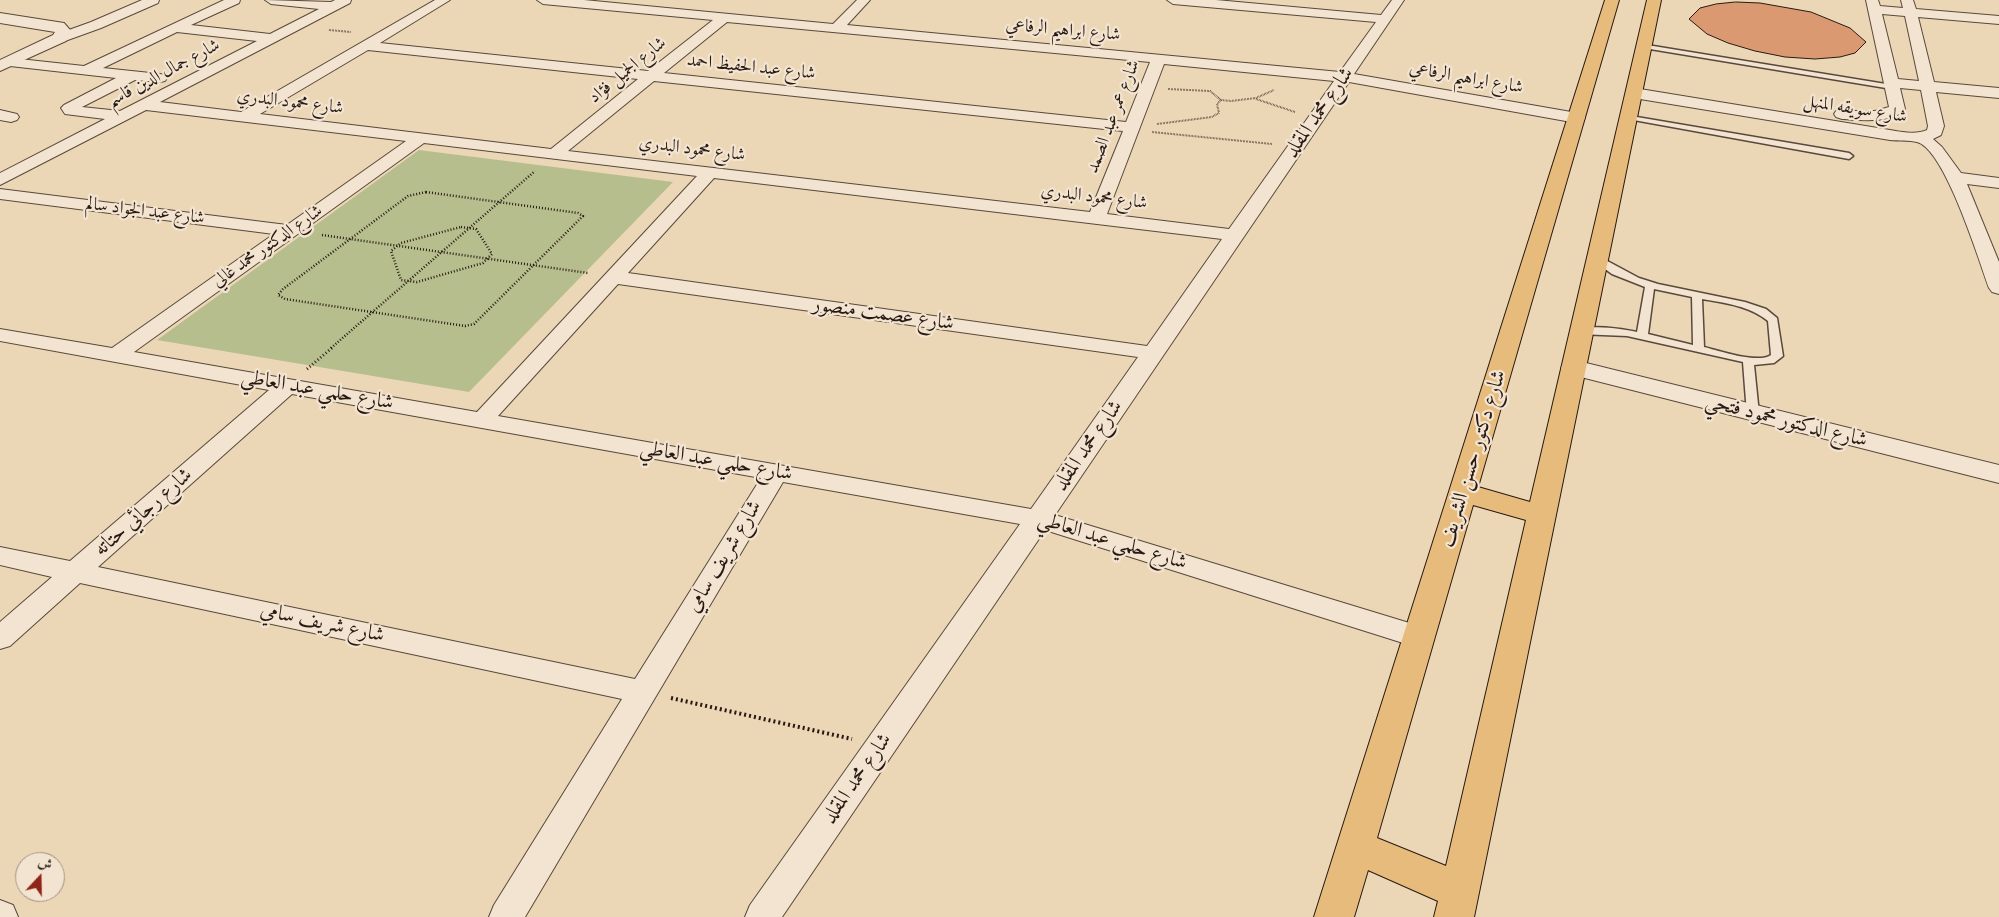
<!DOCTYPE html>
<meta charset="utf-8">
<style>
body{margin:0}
#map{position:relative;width:1999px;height:917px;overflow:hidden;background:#ebd6b6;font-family:"IM FELL Double Pica",Amiri,serif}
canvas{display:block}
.north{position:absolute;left:15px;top:852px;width:50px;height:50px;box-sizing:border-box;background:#f2e4d0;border:1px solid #a19384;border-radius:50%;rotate:21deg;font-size:14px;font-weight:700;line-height:20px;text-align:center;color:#281a13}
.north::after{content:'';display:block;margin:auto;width:18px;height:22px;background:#8f2418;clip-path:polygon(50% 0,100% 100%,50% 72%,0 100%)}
</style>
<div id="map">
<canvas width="1999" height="917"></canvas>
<div class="north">ش</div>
</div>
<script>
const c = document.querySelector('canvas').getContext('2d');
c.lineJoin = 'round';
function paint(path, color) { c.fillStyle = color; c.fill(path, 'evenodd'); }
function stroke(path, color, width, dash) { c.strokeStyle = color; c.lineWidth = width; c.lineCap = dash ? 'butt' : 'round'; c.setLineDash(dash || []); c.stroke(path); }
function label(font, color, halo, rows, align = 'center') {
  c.font = font + ' "IM FELL Double Pica",Amiri,serif'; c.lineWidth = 4.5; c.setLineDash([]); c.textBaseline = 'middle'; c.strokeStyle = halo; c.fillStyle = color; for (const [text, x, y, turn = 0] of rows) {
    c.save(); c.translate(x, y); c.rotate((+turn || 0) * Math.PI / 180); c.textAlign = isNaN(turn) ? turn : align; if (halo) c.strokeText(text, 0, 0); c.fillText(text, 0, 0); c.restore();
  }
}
paint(new Path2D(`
 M419 150 673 182 469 392 157 340Z`), '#b7be8e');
const building = new Path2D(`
 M1736 2 1760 3 1811 12 1850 28 1866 42 1855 53 1840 57 1815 59 1785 57 1755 51 1728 43 1707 34 1689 19 1700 8 1716 4Z`);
paint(building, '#db9972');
stroke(building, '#281a13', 1);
const service = new Path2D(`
 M1641 44 1892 85 1896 87 1892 89 1644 48H1641Z
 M1625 115 1849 153 1853 156 1849 159 1628 119 1624 117Z
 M1598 256 1639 278 1658 284 1745 302 1766 309 1777 318 1783 356 1774 363 1754 365 1759 414 1757 417 1753 418 1747 414 1743 362 1627 336 1578 334 1577 332C1586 323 1624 329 1637 332L1645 287 1612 274 1594 261 1593 259ZM1654 289 1692 297 1693 345 1648 334ZM1702 299C1725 303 1750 306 1768 321L1771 355C1758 364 1720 351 1704 347Z`);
const minor = new Path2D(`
 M142 0H159L158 3 101 28 65 41 60 42 53 38 55 35 91 22Z
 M224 0H240L239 3 191 25 270 34 319 9 271 4 265 0 331 2 335 0H351L350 3 160 102 241 112 435 0H450L380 43 648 71 713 20 543 4 537 0H584L833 24 857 0H870L847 25 1340 72 1376 22 1173 4 1167 0H1216L1381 15 1392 0H1404L1354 74 1577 113 1583 115 1585 118 1583 121 1577 123 1349 82 1055 515 1429 629 1433 637 1429 645 1419 648 1045 530 782 917H745L750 905 1020 524 783 482 525 917H489L494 905 622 699 80 583 10 646 0 649V622L52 577 0 565V547L70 561 269 390 0 341V329L112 348 274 234 0 199V189L287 225 406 141 146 110 0 185V173L105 119 65 114 61 108 64 105 116 78 10 66 5 65 3 62 5 59 10 58 84 66ZM727 22 1150 62 1126 122 664 73ZM177 32 257 41 120 111 82 107 135 80 160 82 165 81 167 78 165 75 160 74 103 68ZM368 50 638 79 551 149 260 114ZM1164 64 1334 81 1229 229 1107 214ZM654 81 1123 131 1090 212 568 151ZM424 143 697 176 477 412 134 352ZM714 178 1222 239 1147 346 628 273ZM618 284 1138 357 1031 509 498 416ZM292 394 761 478 635 679 98 567Z
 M1866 0H1878L1880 6 1903 8 1901 0H1913L1916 9 1999 16V24L1918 17 1934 82 1999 88V98L1936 92 1944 126 1941 135 1933 139 1942 147 1961 173 1999 178V188L1967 184 1999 262V294L1992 292 1989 288C1979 261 1945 149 1917 142 1909 140 1898 141 1890 140L1634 98 1629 96 1626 93 1629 90 1634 88 1890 130C1902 132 1916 135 1927 130L1928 126 1921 90 1900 88 1905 109C1894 124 1858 120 1842 119L1836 117 1834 114 1836 111H1875L1889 107ZM1882 14 1905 16 1919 81 1898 79Z
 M0 110 17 114 19 117 17 120 11 122 0 120Z
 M0 900 13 905 18 917H0Z`);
const tertiary = new Path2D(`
 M0 13 64 23 71 31 66 41 0 71V60L53 35 55 32 0 23Z
 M1574 360 1999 465V483L1565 373 1561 368 1565 363Z`);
const primary = new Path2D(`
 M1605 0H1619L1478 487 1530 502 1647 0H1661L1474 917H1434L1438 901 1368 870 1354 917H1314ZM1473 505 1526 520 1446 866 1377 838Z`);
stroke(service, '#59493c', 3);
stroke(minor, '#59493c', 2);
stroke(tertiary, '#59493c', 2);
stroke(primary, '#281a13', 2);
stroke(new Path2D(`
 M329 30 351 32
 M1168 89 1210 91 1221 100 1231 101 1256 98 1274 90
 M1256 99 1295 112
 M1157 124 1212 117 1219 113 1217 104 1221 100
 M1152 132 1272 144`), '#281a13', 2, [0.5, 1]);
stroke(new Path2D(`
 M426 192 578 213 583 216 474 324 465 326 285 299 278 295 283 289 408 196Z
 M461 227 476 229 492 254 483 263 417 282 401 280 391 251 401 243Z
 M322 235 588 273
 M331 348 535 171`), '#281a13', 2.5, [1, 2]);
stroke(new Path2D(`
 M307 369 333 347`), '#281a13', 3, [1, 2.5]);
stroke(new Path2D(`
 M671 698 852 739`), '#281a13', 4, [2, 3]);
paint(service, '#f2e4d0');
paint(minor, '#f2e4d0');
paint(tertiary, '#f2e4d0');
paint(primary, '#e6bb7b');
label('18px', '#281a13', '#f2e4d0', [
 ["شارع ابراهيم الرفاعي",1063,31,5],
 ["شارع عبد الحفيظ احمد",751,68,6],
 ["شارع الجميل فؤاد",628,71,-39],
 ["شارع جمال الدين قاسم",164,74,-28],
 ["شارع ابراهيم الرفاعي",1466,79,10],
 ["شارع محمود البدري",290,103,7],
 ["شارع سويقه المنهل",1855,110,9],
 ["شارع عمر عبد الصمد",1114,117,-69],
 ["شارع محمود البدري",692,150,7],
 ["شارع محمود البدري",1094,198,7],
 ["شارع عبد الجواد سالم",145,212,7],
 ["شارع الدكتور محمد غالي",268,247,-35]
]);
label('21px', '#281a13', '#f2e4d0', [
 ["شارع محمد المقلد",1320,113,-55],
 ["شارع عصمت منصور",883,315,8],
 ["شارع حلمي عبد العاطي",317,391,10],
 ["شارع الدكتور محمود فتحي",1786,422,14],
 ["شارع محمد المقلد",1089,446,-55],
 ["شارع دكتور حسن الشريف",1474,459,-73],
 ["شارع حلمي عبد العاطي",716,462,10],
 ["شارع رجائي حتاته",144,513,-41],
 ["شارع حلمي عبد العاطي",1112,542,17],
 ["شارع شريف سامي",725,557,-59],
 ["شارع شريف سامي",322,624,12],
 ["شارع محمد المقلد",858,779,-55]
]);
</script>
